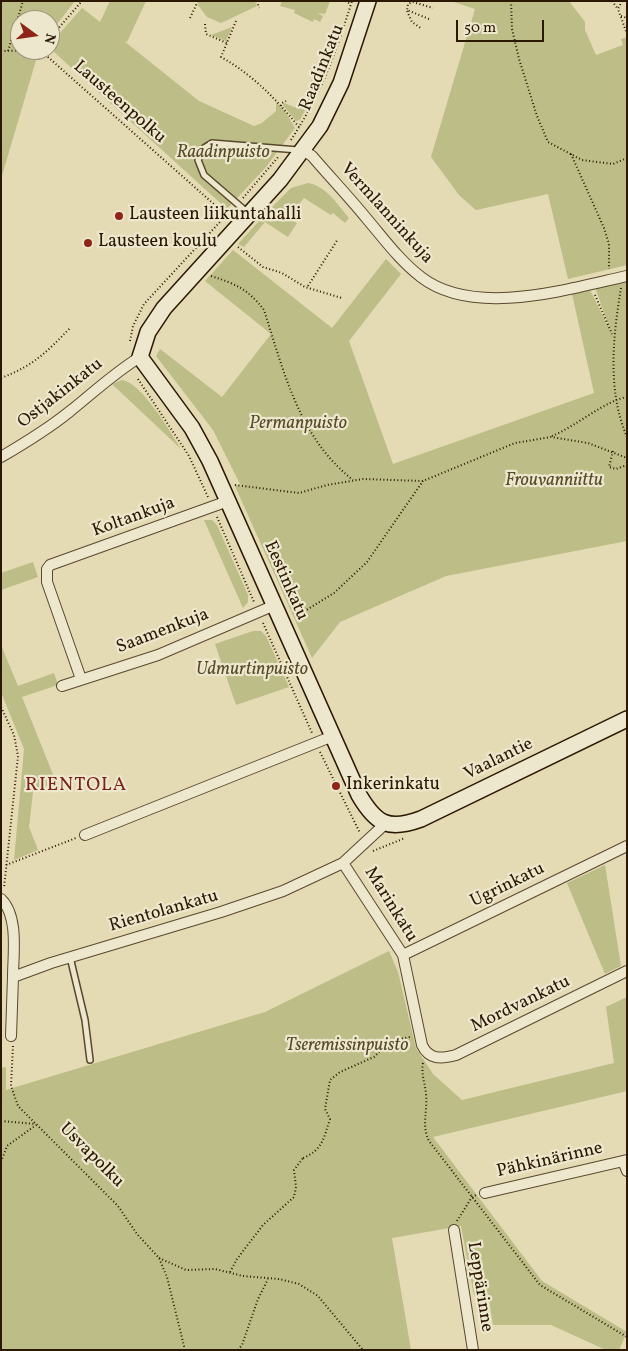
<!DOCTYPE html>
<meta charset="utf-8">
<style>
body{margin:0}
#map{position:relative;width:628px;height:1351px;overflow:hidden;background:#e4dab3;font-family:Vollkorn,serif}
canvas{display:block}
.frame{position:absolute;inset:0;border:2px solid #2c1801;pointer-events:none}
.north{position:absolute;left:10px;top:10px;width:50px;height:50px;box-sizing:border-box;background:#ede7ce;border:1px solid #a0947c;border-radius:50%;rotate:104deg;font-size:14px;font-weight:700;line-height:20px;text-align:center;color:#2c1801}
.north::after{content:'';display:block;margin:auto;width:18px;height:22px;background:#8f2418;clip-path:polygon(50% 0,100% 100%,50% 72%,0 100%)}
.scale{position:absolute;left:456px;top:20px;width:88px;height:22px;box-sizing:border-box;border:2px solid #2c1801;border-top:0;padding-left:6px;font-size:15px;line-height:18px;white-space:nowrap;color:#2c1801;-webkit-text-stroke:4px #ede7ce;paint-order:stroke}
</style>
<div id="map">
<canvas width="628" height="1351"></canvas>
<div class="frame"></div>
<div class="north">N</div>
<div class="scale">50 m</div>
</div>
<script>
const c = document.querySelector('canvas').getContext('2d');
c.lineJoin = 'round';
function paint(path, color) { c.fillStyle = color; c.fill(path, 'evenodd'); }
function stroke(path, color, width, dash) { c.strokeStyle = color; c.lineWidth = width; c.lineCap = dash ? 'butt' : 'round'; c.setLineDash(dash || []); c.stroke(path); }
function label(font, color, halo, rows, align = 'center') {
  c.font = font + ' Vollkorn,serif'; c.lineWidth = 4.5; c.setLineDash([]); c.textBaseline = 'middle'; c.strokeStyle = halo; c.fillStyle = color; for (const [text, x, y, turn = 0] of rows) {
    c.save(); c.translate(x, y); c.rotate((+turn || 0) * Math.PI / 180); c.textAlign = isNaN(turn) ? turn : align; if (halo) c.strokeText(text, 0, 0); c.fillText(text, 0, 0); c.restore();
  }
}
paint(new Path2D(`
 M1 1H75L50 33V20H20V50H39L1 179Z
 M110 1H146L127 42 124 41 199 101 254 126 262 123 276 111V102L285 111 295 128 266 167 227 209 54 52 60 33 82 8 100 22Z
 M200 1H255L257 6 221 23 207 17 198 5Z
 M282 1H330L325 14 317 13 323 16 320 22 314 19 313 22 294 13 295 10 280 6Z
 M451 1H569L585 22V30L596 55 623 45 621 39 627 37V265L568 279 548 194 476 210 459 195 431 157 475 9Z
 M232 27 226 41 211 35Z
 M312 79 319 82 300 120 296 121 283 105 284 103 299 109Z
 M308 183C326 186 338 205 349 218L345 223 333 213 331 215 304 198 288 217 272 207 291 188Z
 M271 208 297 223 288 237 265 222 244 247 238 244Z
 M233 250 332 328 386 259 401 274 349 341 393 464 594 393 572 294 590 290 610 330 595 287 627 282V541L446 576 340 622 312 658 234 484 241 486 213 430 156 356 160 349 222 397 271 334 205 281Z
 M122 380C142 383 171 433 181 449L112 384Z
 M204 520H212L217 525 248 595V602L243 608Z
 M33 562 38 577 1 590V573Z
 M253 631H261L266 636 289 687 236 705 215 644Z
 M1 645 18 686 54 673 58 685 22 697 56 782 33 792 29 827 38 850 14 860 24 749 1 692Z
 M605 865 621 966 605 974 567 883Z
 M389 951 398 972 416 1048 433 1074 462 1100 614 1063 606 1007 627 997V1091L433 1137 542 1281 627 1332 619 1350H606L551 1325H493L488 1294 474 1296 461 1226 392 1238 411 1350H1V1068L6 1067V1090L265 1012Z`), '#bcbd87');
const lane = new Path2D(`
 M248 213 204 175 198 160 204 148 212 143 298 150
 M70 957 85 1020 90 1060`);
const street = new Path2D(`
 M303 150 312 156C330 177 349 197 367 219 384 239 400 261 421 277 474 318 568 289 627 276
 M1 457C25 443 48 429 69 412 93 393 114 373 140 357
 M81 679 47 582V569L50 565 228 501
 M62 686 158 655 275 605
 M85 835 333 736
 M343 863 403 955 422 1045C429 1060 441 1059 456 1055L627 971
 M1 899C19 916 13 955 13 977L51 963 221 912 283 891 343 863 385 824
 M403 955 627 846
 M11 1036 13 977
 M623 1161 627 1171
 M485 1193 627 1160
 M454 1230 473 1350`);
const secondary = new Path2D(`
 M368 1 341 83 320 126 280 180 164 308 148 332 140 357 192 428 210 461 359 795C376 824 388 831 421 819L627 719`);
stroke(lane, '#5a482e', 8);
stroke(street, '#5a482e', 12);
stroke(secondary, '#2c1801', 18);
stroke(new Path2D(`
 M257 1 259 8
 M345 1 351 4
 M511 1 512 29 519 59 537 116 548 142 582 160 613 164 627 158
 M612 1 618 9
 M622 1 618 9 627 34
 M407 11 412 22 422 29
 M621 16 627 18
 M190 18 198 1
 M429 19 407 10 408 4 413 2 433 8
 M236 21 221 57C253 75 276 99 299 127
 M205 24 206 34 227 43
 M50 38 82 1
 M40 50 225 214
 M1 51 40 50
 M8 51 23 1
 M281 106 282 103 286 101
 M291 140C322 92 335 55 352 1
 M571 154 604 228 609 244V269
 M243 198 279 156
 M273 209 290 218 301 213
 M238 247 263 267 282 273 305 287 342 298
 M211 276C236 284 248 289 264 310 284 372 299 438 353 480
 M308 286 338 239
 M621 288C613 336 607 391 627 437
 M595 295 612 334
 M130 341 133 326 144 304 231 210
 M1 378C33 366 47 352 70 328
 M138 379 189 456 208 497
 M552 436C575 427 606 400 627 397
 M613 451 609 467 616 469 627 465
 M235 485 299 493 327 485 363 479 423 481 515 443 551 437 588 443 627 458
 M217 517 254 602
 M295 617 334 593 367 562 423 481
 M263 623 312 733
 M1 707 14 735 18 756 4 888
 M320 752 360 833
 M373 851 405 838
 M6 865 76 838
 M13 1046 11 1086 18 1106 118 1206 137 1234 159 1258 167 1277 185 1350
 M423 1063C421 1074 425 1083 426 1094 428 1111 421 1125 429 1141L540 1285 627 1337
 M1 1121 36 1124
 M303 1158C323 1150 324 1137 330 1119L325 1109 330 1080 340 1072 374 1057 390 1041 410 1037
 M1 1162 7 1146 36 1125
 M457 1221 472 1197 476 1195
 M159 1258 186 1270 215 1269 243 1276 279 1279 299 1284 318 1296 363 1350
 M230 1272 237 1259 263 1225 294 1197 296 1187 294 1170 303 1158
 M238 1350 242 1345 258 1299 268 1279`), '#2c1801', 2, [1, 2.5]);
stroke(lane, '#ede7ce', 5);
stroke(street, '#ede7ce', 10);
stroke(secondary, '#ede7ce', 15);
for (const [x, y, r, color] of [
 [119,216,5,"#8f2418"],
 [88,243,5,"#8f2418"],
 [336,786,5,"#8f2418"]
]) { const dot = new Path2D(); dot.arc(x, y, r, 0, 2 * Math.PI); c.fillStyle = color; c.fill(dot); stroke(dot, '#ede7ce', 2); }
label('18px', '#2c1801', '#ede7ce', [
 ["Raadinkatu",323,68,-68],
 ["Lausteenpolku",119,103,41],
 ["Vermlanninkuja",386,214,48],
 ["Ostjakinkatu",61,394,-38],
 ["Koltankuja",134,518,-20],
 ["Eestinkatu",285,581,66],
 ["Saamenkuja",163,632,-21],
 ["Vaalantie",499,760,-26],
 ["Ugrinkatu",508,886,-26],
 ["Marinkatu",390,905,58],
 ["Rientolankatu",164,912,-16],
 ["Mordvankatu",521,1005,-26],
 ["Usvapolku",91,1156,45],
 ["Pähkinärinne",550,1161,-13],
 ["Leppärinne",479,1287,81]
]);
label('italic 18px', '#574a29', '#ede7ce', [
 ["Raadinpuisto",223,154],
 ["Permanpuisto",298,425],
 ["Frouvanniittu",554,482],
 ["Udmurtinpuisto",252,671],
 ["Tseremissinpuisto",347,1047]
]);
label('18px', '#2c1801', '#ede7ce', [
 ["Lausteen liikuntahalli",129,216],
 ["Lausteen koulu",98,243],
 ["Inkerinkatu",346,786]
], 'left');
c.letterSpacing = '1px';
label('19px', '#7a1f14', '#ede7ce', [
 ["RIENTOLA",76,787]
]);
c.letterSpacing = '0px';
</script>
